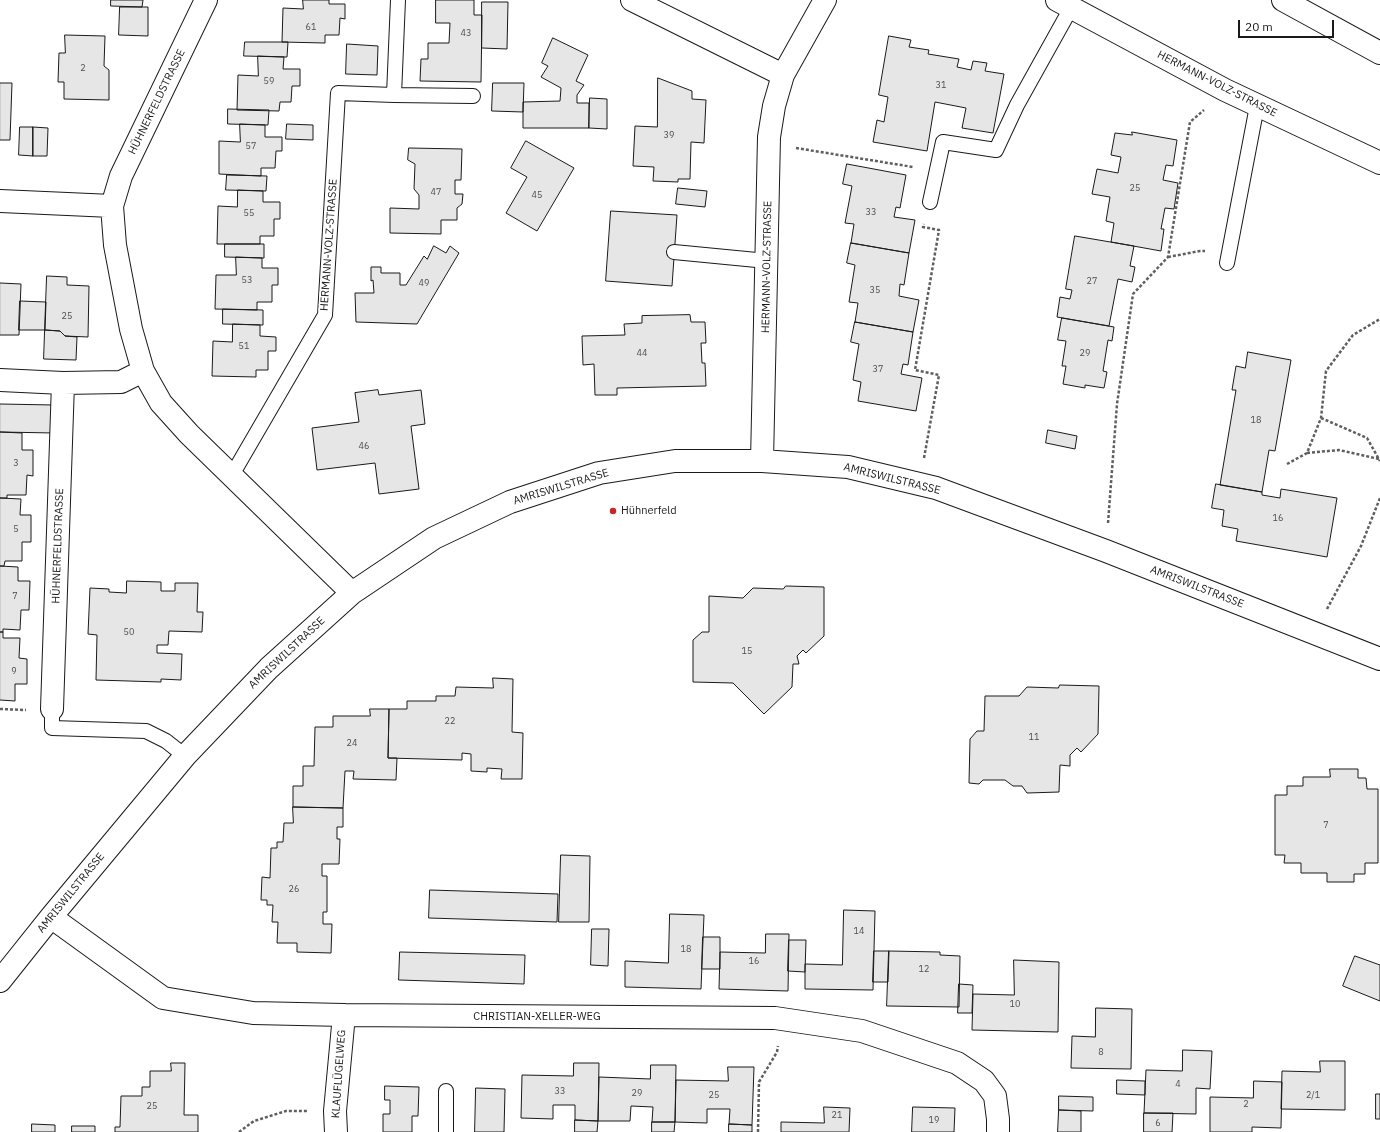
<!DOCTYPE html>
<meta charset="utf-8">
<style>
body{margin:0}
#map{position:relative;width:1380px;height:1132px;overflow:hidden;background:#fff;font-family:"IBM Plex Sans",sans-serif}
canvas{display:block}
.scale{position:absolute;left:1238px;top:20px;width:96px;height:18px;box-sizing:border-box;border:2px solid #1a1a1a;border-top:0;padding-left:5px;font-size:12px;line-height:14px;white-space:nowrap;color:#1a1a1a;-webkit-text-stroke:3px #fff;paint-order:stroke}
</style>
<div id="map">
<canvas width="1380" height="1132"></canvas>
<div class="scale">20 m</div>
</div>
<script>
const c = document.querySelector('canvas').getContext('2d');
c.lineJoin = 'round';
function paint(path, color) { c.fillStyle = color; c.fill(path, 'evenodd'); }
function stroke(path, color, width, dash) { c.strokeStyle = color; c.lineWidth = width; c.lineCap = dash ? 'butt' : 'round'; c.setLineDash(dash || []); c.stroke(path); }
function label(font, color, halo, rows, align = 'center') {
  c.font = font + ' "IBM Plex Sans",sans-serif'; c.lineWidth = 3; c.setLineDash([]); c.textBaseline = 'middle'; c.strokeStyle = halo; c.fillStyle = color; for (const [text, x, y, turn = 0] of rows) {
    c.save(); c.translate(x, y); c.rotate((+turn || 0) * Math.PI / 180); c.textAlign = isNaN(turn) ? turn : align; if (halo) c.strokeText(text, 0, 0); c.fillText(text, 0, 0); c.restore();
  }
}
const building = new Path2D(`
 M111 0H143L142 7 111 6Z
 M303 0H329V4H345V19L340 18 339 35H325V43L282 42 283 8 303 9Z
 M436 0H474V15H482L481 82 420 81 421 59H428V43H449L450 23H436Z
 M482 2H508L507 49 482 48Z
 M120 7H148V36L119 35Z
 M65 35 105 36 104 66 109 70V100L64 99V82H58L59 53H65Z
 M889 36 911 40 909 47 929 50 928 54 959 59 957 67 971 70 973 61 987 63 985 71 1004 74 993 133 962 128 966 108 935 102 927 151 873 142 877 120 884 122 888 97 879 95Z
 M553 38 588 55 576 81 584 85 577 95V103H589V128H523V102L560 101 561 88 541 77 548 66 542 63Z
 M245 42H288L287 57 244 56Z
 M347 44 378 46 377 75 346 74Z
 M258 56 284 57 283 69H300V86H292L291 102H280L279 111 237 110 238 75 258 76Z
 M658 78 692 91V99L706 100 704 143 691 142 690 179H678V182L653 181 654 167 633 166 635 126 657 127Z
 M0 83H12L10 140H0Z
 M493 83H524L523 112 492 111Z
 M590 98 607 99V129L589 128Z
 M228 109 269 110 268 125 228 124Z
 M240 124 265 125V137H282V151H276L275 168H261V176L219 174V141L240 142Z
 M287 124 313 125V140L286 139Z
 M20 127H33V156L19 155Z
 M33 127 48 128 47 156H33Z
 M1132 132 1177 140 1173 166 1166 165 1163 180 1178 183 1174 209 1165 208 1161 229H1164L1161 251 1111 242 1114 223 1106 221 1110 197 1092 194 1097 169 1118 173 1121 157 1111 155 1115 133 1132 135Z
 M526 141 574 168 537 231 506 213 527 177 511 168Z
 M409 148 462 149 461 180H455V194H463L462 204 457 208V220H441V234L390 233V208L419 209V195L414 189 415 164 408 160Z
 M847 164 906 175 900 208 896 207 894 217 915 220 909 253 851 243 854 224 845 223 852 186 843 184Z
 M227 175 267 176 266 191 226 190Z
 M678 188 707 191 705 207 676 204Z
 M238 190 263 191V202H280V219H274V236H260V244H217L218 206 237 207Z
 M611 211 677 215 672 286 606 281Z
 M1075 236 1134 246 1130 266 1135 267 1132 282 1118 279 1109 326 1057 317 1060 297 1070 299 1072 290 1066 289Z
 M851 243 909 253 904 285 900 284 899 296 919 300 913 332 855 322 858 303 849 302 855 265 847 263Z
 M225 244H264V258L225 257Z
 M434 246 446 253 450 246 459 253 417 324 356 322 355 293H374L373 280 371 281V267H381V273H400V285H406L424 256 427 259Z
 M236 257 262 258V268H278V285H272V302H257V310L215 309 216 275H236Z
 M47 276 67 277V285L89 286 88 337 65 336 60 331 45 330Z
 M0 283 21 284 19 335H0Z
 M20 301 46 302 45 330H19Z
 M223 309 263 310V325L223 324Z
 M690 315 691 322H705L706 343H701L702 363H705L706 386 617 388V395H595L594 364 583 365 582 336 625 335 624 324 642 323V316Z
 M1062 318 1114 327 1112 341 1108 340 1103 371 1107 372 1104 388 1085 385V388L1063 384 1066 366H1062L1066 341 1058 340Z
 M855 322 913 332 908 365 903 364 901 374 922 378 916 411 858 401 861 382 853 380 859 344 851 342Z
 M233 324 260 325V336L276 337V351H268V370H256V377L212 376 213 341 232 342Z
 M45 330 60 331 65 336 77 337 76 360 44 359Z
 M1248 352 1291 360 1275 451 1269 450 1262 492 1220 485 1236 390H1232L1236 366 1245 368Z
 M378 390 379 395 421 390 425 424 411 426 419 489 379 494 375 463 317 470 312 428 359 422 355 393Z
 M0 404 54 405V433L0 432Z
 M1048 430 1077 436 1075 449 1046 443Z
 M0 432 22 433V450H33V476L27 475 26 495H7V498H0Z
 M1216 484 1262 492V495L1280 498 1281 489 1337 498 1327 557 1236 541 1238 529 1222 526 1224 510 1212 508Z
 M0 498 21 499 20 515H31V542H22V561H5L4 566H0Z
 M0 566 18 567V581H30L29 610H21L20 630 3 629V632H0Z
 M127 581 161 582V591H175V583H198L197 612H203L202 632 169 631 168 645H157V653L182 654 181 680 161 679V682L96 680 97 635 88 634 90 588 109 589V592L126 593Z
 M786 586 824 587V636L806 653 803 650 797 656 799 664H793L792 687 764 714 733 683 693 682V640L702 632H709V596L743 598 753 588 783 589Z
 M0 632H3V638H20L19 658 27 659V684H15V701L0 700Z
 M493 678 513 679 512 732 523 733 522 779H501L502 769 487 768V772L471 771V754L462 753V760L388 758 389 709H407V701H436V696H455L456 687 493 688Z
 M1060 685 1099 686 1098 734 1081 752 1077 748 1070 755V766L1060 765 1059 792 1027 793 1022 786H1013L1005 780H983L979 784 969 783 970 739 977 731H984L985 696H1019L1027 687 1058 688Z
 M370 709H389L388 758H397L396 780 353 779 354 771H345L343 808 293 807V786H303V766H314L315 727H333V716H370Z
 M1330 769H1358V778H1366L1367 789H1378V863H1365V874H1354V882H1327V873H1301V863H1284L1285 855H1275V795H1287V786H1303V777H1330Z
 M293 807 343 808V827H337V839H340L339 864H322V876H327V912H323V924H332L331 953 297 952V943H277L278 922H272L273 905H267V900H261L262 877 270 878 271 848H277V842H283L284 823H293Z
 M561 855 590 856 589 922H559Z
 M430 890 558 894 557 922 429 918Z
 M844 910 875 911 873 990 805 989V964L842 965Z
 M670 914 704 915 701 989 625 987V961L668 963Z
 M592 929H609L608 966 591 965Z
 M766 934H789L788 991 719 989 720 952 765 953Z
 M703 937H720V969H702Z
 M789 940H806L805 972 788 971Z
 M874 951H889L888 982H873Z
 M889 951 940 952V955L960 956 959 1007 887 1006Z
 M400 952 525 955 524 984 399 980Z
 M1355 956 1380 965V1001L1343 986Z
 M1014 960 1059 962 1058 1032 972 1030 973 994 1014 995Z
 M959 984 973 985 972 1013H958Z
 M1096 1008 1132 1009 1131 1069 1071 1068 1072 1036 1095 1037Z
 M1183 1050 1212 1051 1210 1089 1196 1088V1114L1144 1113 1146 1070 1182 1071Z
 M1320 1061H1345V1110L1281 1109 1282 1071 1320 1072Z
 M171 1063H185L184 1115H198V1132H115V1127H120L121 1096H142V1087H150V1071H171Z
 M574 1063H599L598 1121 575 1120V1105H553V1119L521 1118 522 1075 573 1076Z
 M651 1065H676L675 1122H652L653 1107 631 1106 630 1121H598L599 1077 650 1079Z
 M728 1067H754L752 1125 729 1124 730 1109H707V1123L675 1122 676 1080 728 1081Z
 M1117 1080 1145 1081V1095L1117 1094Z
 M1254 1081 1282 1082 1281 1128 1252 1127V1132H1210V1097L1253 1098Z
 M385 1086 419 1087 418 1116H412V1132H383V1114H390V1100H385Z
 M476 1088 505 1089 504 1132H475Z
 M1376 1094H1380V1119H1376Z
 M1059 1096 1093 1097V1111L1059 1110Z
 M824 1107 850 1108 849 1132H781V1122L824 1123Z
 M913 1107 955 1108 954 1132H912Z
 M1059 1110 1081 1111V1132H1058Z
 M1144 1113H1173L1172 1132H1144Z
 M575 1120 598 1121 597 1132H575Z
 M652 1122H675L674 1132H652Z
 M32 1124 55 1125V1132H32Z
 M729 1124 752 1125V1132H729Z
 M72 1126H95V1132H72Z`);
paint(building, '#e6e6e6');
stroke(building, '#1a1a1a', 1);
const service = new Path2D(`
 M394 95 473 96
 M930 202 943 142 996 150 1017 105 1071 8
 M674 252 767 261
 M1227 263 1257 106
 M232 475 325 315 338 93 394 95 398 0
 M52 709V728L146 731 166 741 185 756
 M446 1132V1091`);
const minor = new Path2D(`
 M206 0 121 176 112 206 115 245 131 329 143 371 161 403 189 434 352 593
 M632 0 783 75 825 0
 M1057 0 1225 90 1380 163
 M0 201 112 206
 M0 380 63 383 121 382 143 371
 M762 461 769 137 774 106 783 75
 M52 709 63 383
 M51 917 163 998 253 1013 344 1015 775 1018 862 1031 957 1063 984 1081 995 1096 998 1119V1132
 M0 981 51 917 185 756 269 668 352 593 434 538 510 502 599 473 675 461H762L848 467 936 488 1106 551 1380 659
 M336 1132 335 1111 344 1015`);
const secondary = new Path2D(`
 M1283 0 1380 53`);
stroke(service, '#1a1a1a', 16);
stroke(minor, '#1a1a1a', 24);
stroke(secondary, '#1a1a1a', 24);
stroke(new Path2D(`
 M796 148 913 167
 M1168 257 1200 251H1205
 M1321 418 1367 438 1380 461
 M1307 453 1339 450 1379 459
 M924 458 939 375 915 370 939 230 923 227 924 224
 M1287 464 1307 453 1321 418 1326 371 1353 335 1380 319
 M1108 523 1117 404 1133 294 1168 257 1190 122 1204 110
 M1327 609 1361 546 1380 498
 M0 709 26 710
 M239 1132 254 1121 286 1111H307
 M758 1132 759 1082 777 1052 778 1046`), '#5f5f5f', 2.5, [3, 2]);
stroke(service, '#fff', 14);
stroke(minor, '#fff', 22);
stroke(secondary, '#fff', 22);
for (const [x, y, r, color] of [
 [613,511,4,"#c62828"]
]) { const dot = new Path2D(); dot.arc(x, y, r, 0, 2 * Math.PI); c.fillStyle = color; c.fill(dot); stroke(dot, '#fff', 1.5); }
label('9px', '#4d4d4d', null, [
 ["61",311,27],
 ["43",466,33],
 ["2",83,68],
 ["59",269,81],
 ["31",941,85],
 ["39",669,135],
 ["57",251,146],
 ["25",1135,188],
 ["47",436,192],
 ["45",537,195],
 ["33",871,212],
 ["55",249,213],
 ["53",247,280],
 ["27",1092,281],
 ["49",424,283],
 ["35",875,290],
 ["25",67,316],
 ["51",244,346],
 ["44",642,353],
 ["29",1085,353],
 ["37",878,369],
 ["18",1256,420],
 ["46",364,446],
 ["3",16,463],
 ["16",1278,518],
 ["5",16,529],
 ["7",15,596],
 ["50",129,632],
 ["15",747,651],
 ["9",14,671],
 ["22",450,721],
 ["11",1034,737],
 ["24",352,743],
 ["7",1326,825],
 ["26",294,889],
 ["14",859,931],
 ["18",686,949],
 ["16",754,961],
 ["12",924,969],
 ["10",1015,1004],
 ["8",1101,1052],
 ["4",1178,1084],
 ["33",560,1091],
 ["29",637,1093],
 ["25",714,1095],
 ["2/1",1313,1095],
 ["2",1246,1104],
 ["25",152,1106],
 ["21",837,1115],
 ["19",934,1120],
 ["6",1158,1123]
]);
label('11px', '#1a1a1a', '#fff', [
 ["HERMANN-VOLZ-STRASSE",1217,84,27],
 ["HÜHNERFELDSTRASSE",157,102,-64],
 ["HERMANN-VOLZ-STRASSE",329,245,-86],
 ["HERMANN-VOLZ-STRASSE",767,267,-89],
 ["AMRISWILSTRASSE",892,479,14],
 ["AMRISWILSTRASSE",561,487,-17],
 ["HÜHNERFELDSTRASSE",58,546,-88],
 ["AMRISWILSTRASSE",1197,587,21],
 ["AMRISWILSTRASSE",287,653,-43],
 ["AMRISWILSTRASSE",71,893,-51],
 ["CHRISTIAN-XELLER-WEG",537,1017],
 ["KLAUFLÜGELWEG",339,1074,-86]
]);
label('11px', '#1a1a1a', '#fff', [
 ["Hühnerfeld",621,511]
], 'left');
</script>
